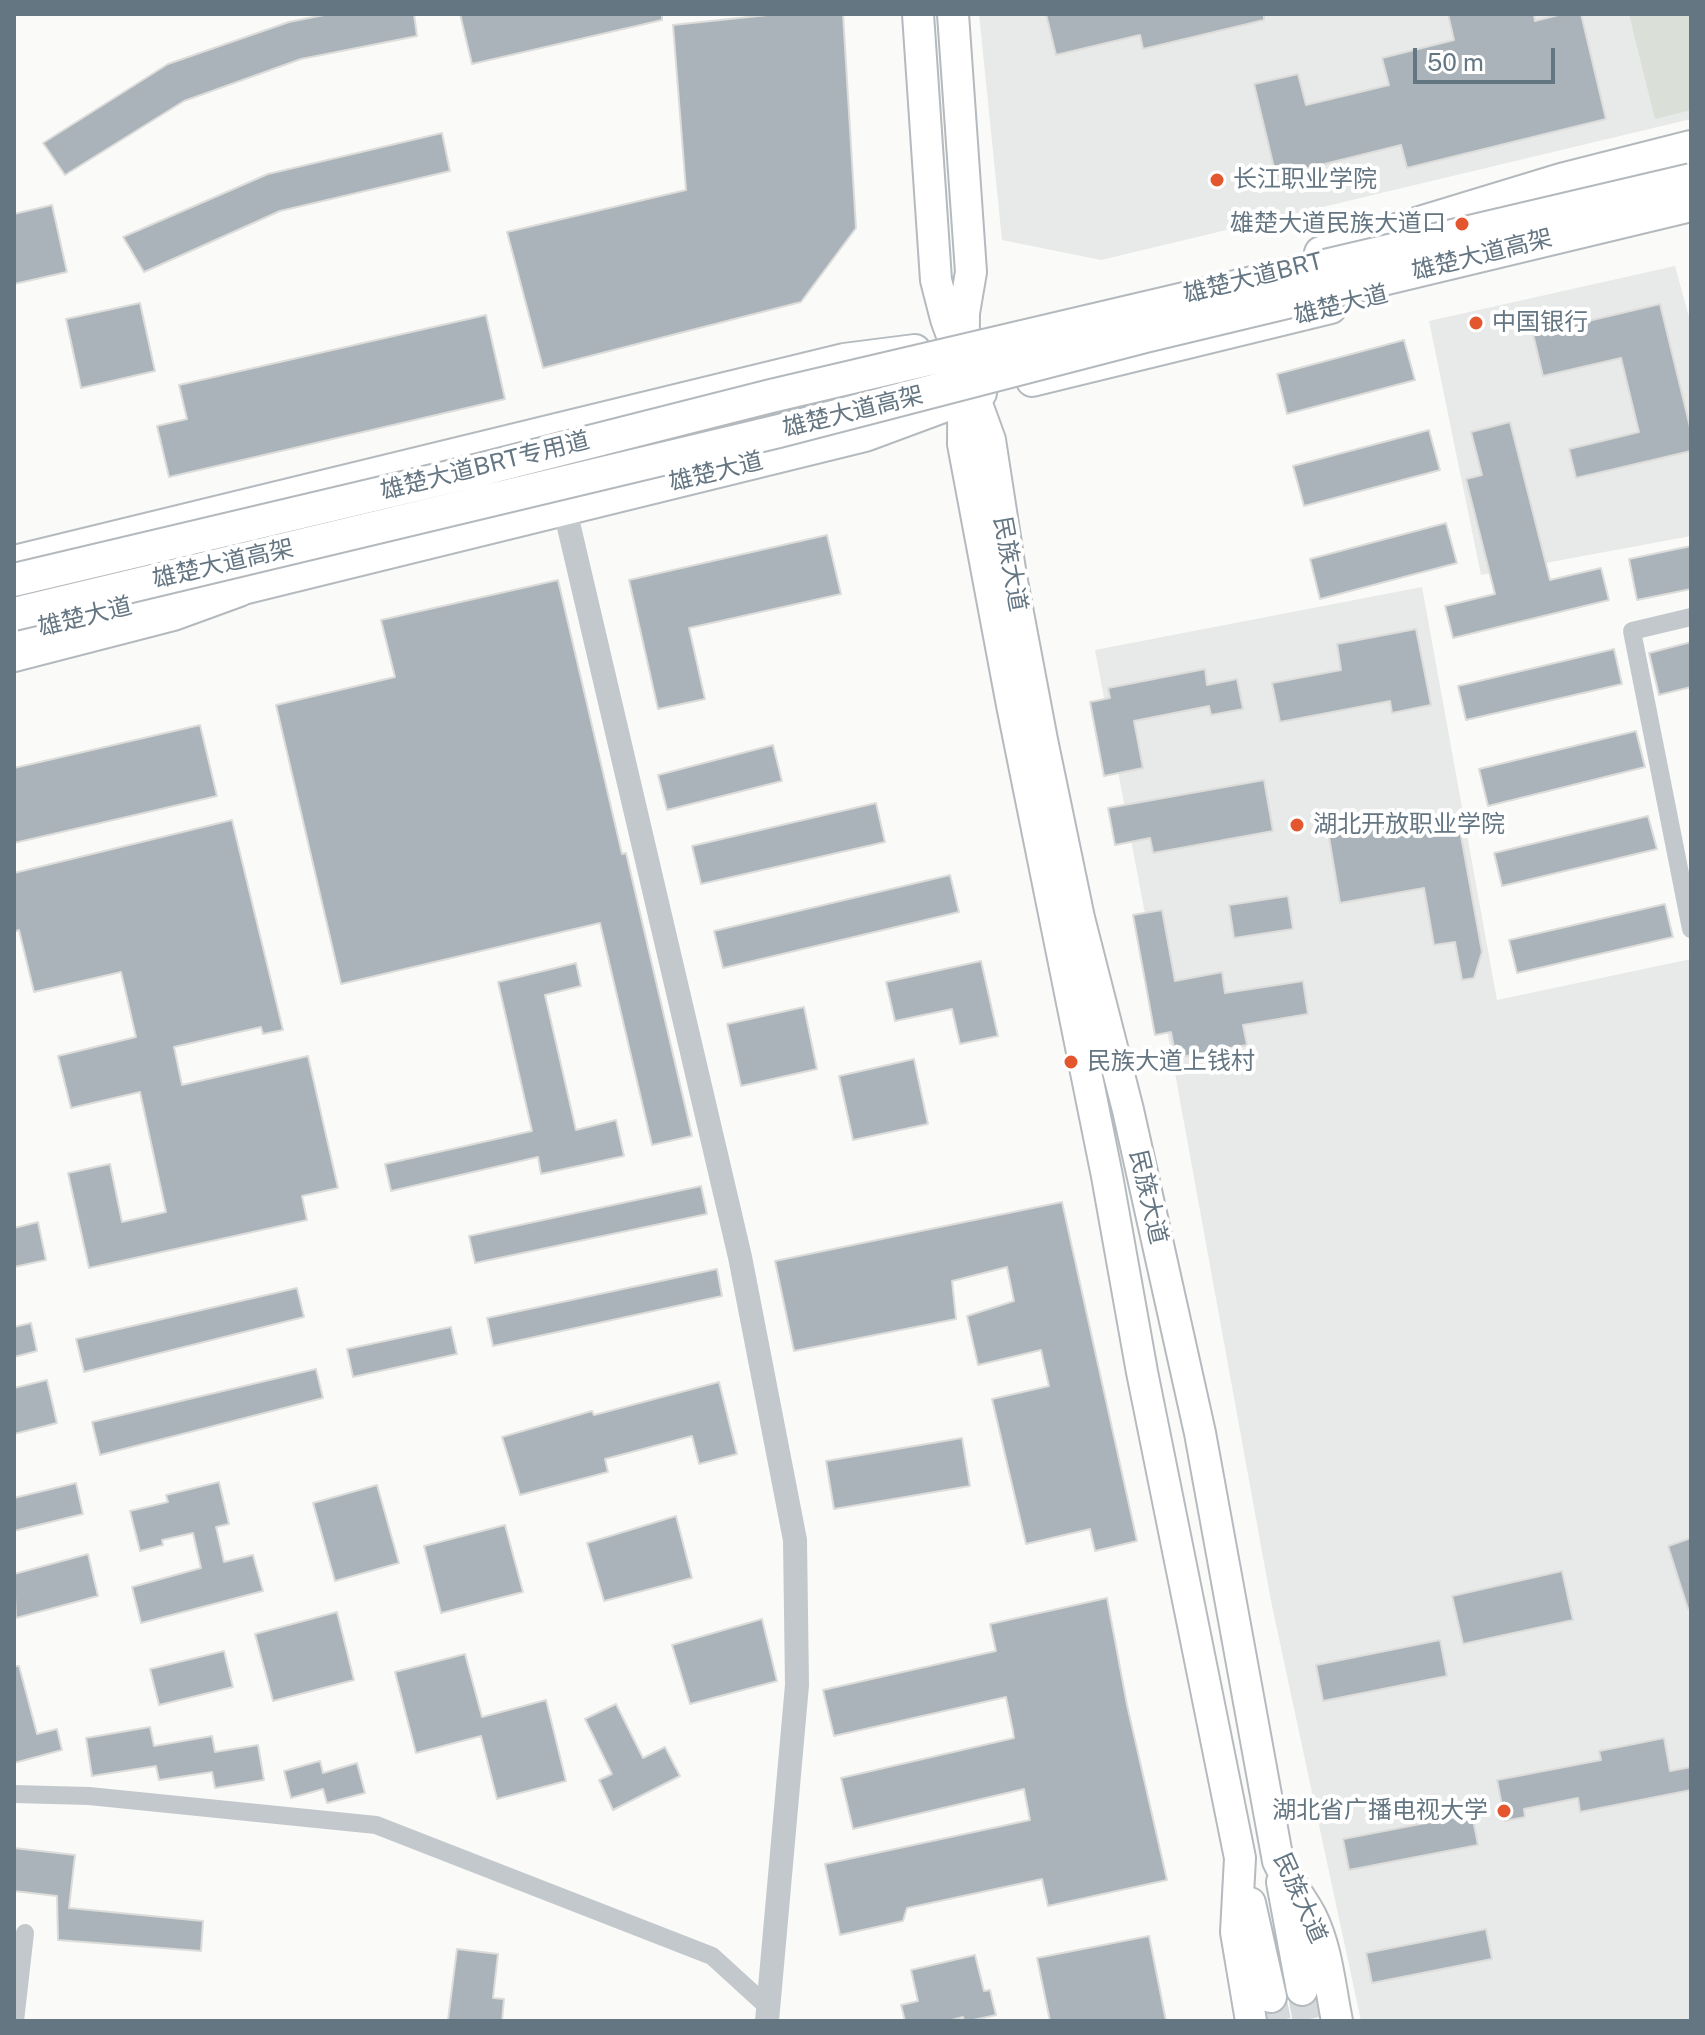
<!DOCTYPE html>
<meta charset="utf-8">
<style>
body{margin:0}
#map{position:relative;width:1705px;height:2035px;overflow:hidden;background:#fafaf8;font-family:"Public Sans",sans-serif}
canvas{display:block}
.frame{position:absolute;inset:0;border:16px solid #657683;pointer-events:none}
.scale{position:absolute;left:1413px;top:48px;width:142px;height:36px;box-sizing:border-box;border:4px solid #657683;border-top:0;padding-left:10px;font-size:24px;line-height:28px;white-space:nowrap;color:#657683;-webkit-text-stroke:6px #fff;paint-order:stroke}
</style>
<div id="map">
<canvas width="1705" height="2035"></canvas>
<div class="frame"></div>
<div class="scale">50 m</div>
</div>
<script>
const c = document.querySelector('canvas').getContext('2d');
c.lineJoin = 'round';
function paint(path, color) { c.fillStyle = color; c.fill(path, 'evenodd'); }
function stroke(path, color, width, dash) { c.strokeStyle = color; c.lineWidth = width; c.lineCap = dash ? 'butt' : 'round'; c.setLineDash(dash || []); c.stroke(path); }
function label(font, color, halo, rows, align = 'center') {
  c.font = font + ' "Public Sans","Noto Sans SC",sans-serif'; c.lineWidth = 8; c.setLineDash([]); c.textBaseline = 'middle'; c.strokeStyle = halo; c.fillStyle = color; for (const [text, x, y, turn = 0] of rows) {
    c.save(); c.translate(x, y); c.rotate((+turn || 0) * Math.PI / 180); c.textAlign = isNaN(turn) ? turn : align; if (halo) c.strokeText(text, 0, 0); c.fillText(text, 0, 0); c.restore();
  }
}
paint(new Path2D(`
 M979 14H1691V119L1101 260 1002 240Z
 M1675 266 1691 324V536L1481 575 1429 321Z
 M1422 587 1497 1000 1691 959V2021H1361L1271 1601 1173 1062 1095 650Z`), '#e8e9e9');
paint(new Path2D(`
 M1629 14H1691V110L1655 119Z`), '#dadfd7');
const building = new Path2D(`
 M329 14H414L417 36 301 59 184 101 65 175 43 143 168 64 289 22Z
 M460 14H662V20L472 64Z
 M777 14H843L856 228 801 302 543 368 507 232 686 190 673 25Z
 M1046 14H1264V20L1143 49 1140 35 1056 55Z
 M1448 14H1534L1535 21 1562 14H1581L1606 119 1407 168 1401 145 1276 176 1254 84 1298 74 1306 105 1389 85 1382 58 1454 40Z
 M442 133 450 171 280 211 144 272 123 237 268 174Z
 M52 205 67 272 14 284V214Z
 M140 303 155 371 81 388 66 319Z
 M1660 304 1691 431V451L1576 478 1569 449 1639 432 1621 358 1543 376 1533 334Z
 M486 315 505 399 169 477 157 426 187 419 179 385Z
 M1404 340 1415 380 1287 414 1277 374Z
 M1510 422 1550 580 1601 568 1609 600 1453 638 1445 606 1495 594 1466 479 1482 475 1471 432Z
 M1429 430 1440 470 1304 506 1293 466Z
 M1446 523 1457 563 1320 599 1310 559Z
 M827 535 841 594 689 628 705 699 658 709 629 580Z
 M1691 546V589L1637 600 1629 559Z
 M558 580 622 854 626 853 692 1136 652 1145 600 923 341 984 276 705 395 677 381 620Z
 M1416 629 1431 705 1392 713 1390 701 1280 722 1272 683 1341 670 1337 644Z
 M1691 642V687L1659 695 1649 653Z
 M1614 649 1622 684 1466 720 1458 686Z
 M1205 669 1207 685 1237 679 1243 709 1211 715 1209 706 1134 721 1143 768 1104 776 1090 702 1110 698 1108 688Z
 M200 725 217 796 14 843V768Z
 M1636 731 1645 767 1488 806 1479 769Z
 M773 745 782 781 667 810 658 775Z
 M1264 780 1273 831 1153 853 1150 838 1115 845 1108 808Z
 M876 803 885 842 701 884 692 846Z
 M1424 814 1427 831 1459 825 1482 952 1474 978 1462 980 1455 942 1434 945 1424 888 1340 903 1328 831Z
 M1648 816 1657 849 1502 886 1494 853Z
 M232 820 283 1030 263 1034 261 1027 174 1047 182 1085 308 1056 338 1188 302 1196 307 1220 89 1268 68 1173 110 1164 122 1222 166 1212 140 1092 71 1108 58 1056 136 1037 121 972 34 992 19 930 14 932V873Z
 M950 875 959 912 723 968 714 931Z
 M1288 896 1293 929 1234 938 1229 905Z
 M1665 904 1673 937 1517 973 1509 940Z
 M1162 910 1175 981 1222 972 1225 993 1303 981 1308 1014 1243 1025 1247 1045 1176 1058 1171 1032 1155 1035 1133 915Z
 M981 961 998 1036 960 1044 952 1009 895 1021 886 982Z
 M576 963 581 986 545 995 576 1130 616 1120 624 1156 541 1174 538 1157 391 1191 385 1164 532 1131 498 982Z
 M804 1007 817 1069 741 1086 727 1024Z
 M914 1059 928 1124 853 1140 839 1076Z
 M701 1186 707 1214 475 1263 469 1236Z
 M1062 1202 1137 1541 1095 1551 1090 1529 1026 1544 992 1399 1049 1386 1041 1350 978 1365 967 1316 1014 1301 1007 1267 952 1281 956 1319 794 1351 775 1261Z
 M38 1222 46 1260 14 1267V1228Z
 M717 1269 722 1296 493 1346 487 1318Z
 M297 1288 304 1317 84 1372 76 1339Z
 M31 1323 37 1351 14 1357V1327Z
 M451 1327 457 1354 353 1377 347 1349Z
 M316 1369 323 1398 100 1455 92 1422Z
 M47 1380 57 1423 14 1434V1388Z
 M719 1382 737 1454 699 1464 692 1436 605 1459 608 1472 520 1495 502 1437 592 1411 594 1415Z
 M962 1438 970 1486 834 1509 826 1461Z
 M219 1482 229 1524 216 1527 224 1562 253 1555 263 1591 141 1623 132 1587 201 1568 193 1533 162 1540 163 1545 140 1551 130 1511 168 1502 166 1495Z
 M76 1483 83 1514 14 1531V1498Z
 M377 1485 399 1563 335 1581 313 1503Z
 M676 1516 692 1578 604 1601 587 1543Z
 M505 1525 523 1592 441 1613 424 1546Z
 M1691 1538V1608L1688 1609 1668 1546Z
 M88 1554 98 1596 16 1618 14 1574Z
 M1562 1571 1573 1620 1463 1644 1452 1596Z
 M1107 1598 1127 1705 1167 1880 1048 1906 1042 1879 907 1908 903 1921 840 1935 825 1864 1030 1820 1024 1789 853 1829 841 1778 1014 1738 1013 1731 1006 1697 834 1736 823 1690 996 1651 990 1624Z
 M337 1612 354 1680 273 1701 255 1634Z
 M762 1619 777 1681 690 1704 672 1645Z
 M1440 1640 1447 1676 1323 1701 1316 1665Z
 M224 1651 233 1687 159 1705 150 1669Z
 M465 1654 482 1717 546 1700 566 1781 497 1799 481 1736 416 1753 395 1672Z
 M14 1666H19L37 1734 57 1729 62 1750 14 1763Z
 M616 1704 643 1758 665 1747 680 1776 613 1810 599 1780 612 1774 585 1719Z
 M150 1727 154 1746 212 1736 215 1752 258 1745 264 1780 215 1788 212 1772 159 1780 156 1766 92 1776 86 1738Z
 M1664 1738 1670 1771 1691 1767V1790L1580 1812 1578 1798 1524 1809 1525 1817 1505 1821 1497 1780 1601 1760 1599 1751Z
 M320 1761 323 1773 357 1763 365 1793 327 1803 323 1789 291 1798 284 1771Z
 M1472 1814 1478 1845 1349 1870 1343 1839Z
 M14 1848 75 1855 69 1908 203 1921 201 1951 58 1940 57 1896 14 1891Z
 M1486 1929 1492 1959 1372 1983 1366 1953Z
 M1149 1936 1166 2021H1050L1037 1958Z
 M457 1949 498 1954 493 1998 504 1999 502 2021 448 2020Z
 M975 1955 984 1991 990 1990 996 2015 969 2021H964L963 2017 948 2021H905L901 2005 918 2001 911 1970Z`);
paint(building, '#aab3b9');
stroke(building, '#dcdcda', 2);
stroke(new Path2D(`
 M1302 1990 1308 2021
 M1271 1997 1276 2021`), '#d5d9db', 30, [30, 15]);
const primary = new Path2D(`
 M918 14 936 280 946 319 990 440 1011 576 1042 740 1079 918 1128 1110 1200 1433 1278 1861C1287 1881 1301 1897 1311 1916 1327 1948 1330 1986 1337 2021
 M953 14 971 272 964 313 963 444 1012 705 1107 1176 1142 1372 1240 1858 1236 1932 1251 2021
 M1032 381 1331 308
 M14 561 844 359 915 350
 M14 634 168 597 239 590 865 436 981 393
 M1282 1882 1302 1990
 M1250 1903 1271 1997`);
const trunk = new Path2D(`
 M1321 253 1561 180 1691 147
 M14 655 173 614 239 590`);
stroke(primary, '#b5babe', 34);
stroke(trunk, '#b4b9bd', 36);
stroke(new Path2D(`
 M736 425 807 407`), '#c3c8cc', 9);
stroke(new Path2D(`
 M1691 617 1632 631 1691 929
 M14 1794 89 1796 376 1825 712 1956 769 2008
 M15 2021 25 1933`), '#c3c8cc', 18);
stroke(new Path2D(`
 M565 510 740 1257 795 1540 797 1685 767 2021`), '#c3c8cc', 24);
stroke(primary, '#fff', 30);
stroke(trunk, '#fff', 32);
const trunkBridge = new Path2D(`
 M14 580 479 470 771 396 1691 180
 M14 614 779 431 1145 336 1691 205`);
stroke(trunkBridge, '#b4b9bd', 36, []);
stroke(trunkBridge, '#fff', 32);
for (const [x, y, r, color] of [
 [1217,180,8,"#e4572e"],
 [1462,224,8,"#e4572e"],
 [1476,323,8,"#e4572e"],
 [1297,825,8,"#e4572e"],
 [1071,1062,8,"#e4572e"],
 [1504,1811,8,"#e4572e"]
]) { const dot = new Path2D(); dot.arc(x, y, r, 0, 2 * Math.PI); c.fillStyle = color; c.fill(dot); stroke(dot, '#fff', 3); }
label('24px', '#657683', '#fff', [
 ["长江职业学院",1233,180],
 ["雄楚大道民族大道口",1446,224,"right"],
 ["中国银行",1492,323],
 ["湖北开放职业学院",1313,825],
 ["民族大道上钱村",1087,1062],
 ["湖北省广播电视大学",1488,1811,"right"]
], 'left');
label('24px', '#657683', '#fff', [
 ["雄楚大道高架",1482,255,-14],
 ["雄楚大道BRT",1253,278,-14],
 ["雄楚大道",1341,305,-14],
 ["雄楚大道高架",853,412,-14],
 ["雄楚大道BRT专用道",485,466,-14],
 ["雄楚大道",716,472,-14],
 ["雄楚大道高架",223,564,-13],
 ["民族大道",1010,564,80],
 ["雄楚大道",85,617,-14],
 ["民族大道",1148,1197,77],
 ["民族大道",1300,1898,66]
]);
</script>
